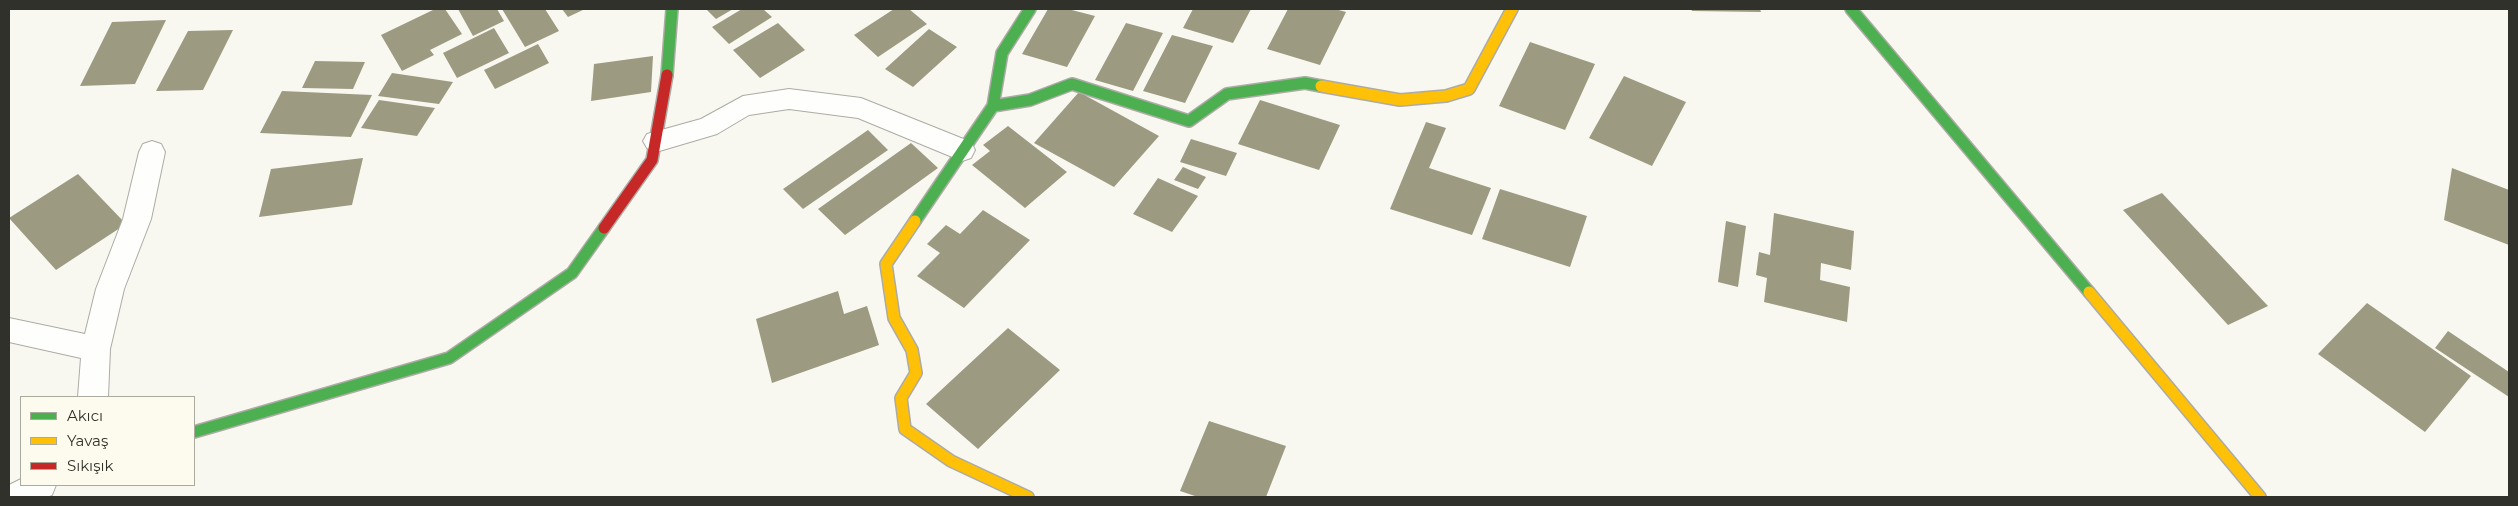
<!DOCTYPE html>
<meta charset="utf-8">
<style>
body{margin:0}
#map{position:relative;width:2518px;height:506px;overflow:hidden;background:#f8f8f0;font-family:Montserrat,sans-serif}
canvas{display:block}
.frame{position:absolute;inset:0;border:10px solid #31312b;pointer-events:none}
.legend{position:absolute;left:20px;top:396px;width:175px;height:90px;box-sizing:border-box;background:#fcfbed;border:1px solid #abaa9f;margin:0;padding:6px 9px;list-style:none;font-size:15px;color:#31312b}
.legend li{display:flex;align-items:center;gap:10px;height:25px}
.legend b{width:25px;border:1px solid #abaa9f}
</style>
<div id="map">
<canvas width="2518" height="506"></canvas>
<div class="frame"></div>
<ul class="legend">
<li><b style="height:6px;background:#4caf50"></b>Akıcı</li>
<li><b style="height:6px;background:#ffc107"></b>Yavaş</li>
<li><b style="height:6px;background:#c62828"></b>Sıkışık</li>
</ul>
</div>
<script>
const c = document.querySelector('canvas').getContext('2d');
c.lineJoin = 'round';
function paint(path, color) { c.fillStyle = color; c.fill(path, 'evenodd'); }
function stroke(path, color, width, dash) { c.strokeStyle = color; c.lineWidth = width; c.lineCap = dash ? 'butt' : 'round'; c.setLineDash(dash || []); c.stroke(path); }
paint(new Path2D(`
 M435 9H445L462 34 430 50 434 55 402 71 381 35Z
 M458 9H497L504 21 473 36Z
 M502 9H545L559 31 525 47Z
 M562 9H585L568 17Z
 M706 9H733L716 19Z
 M742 9H763L772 17 729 44 712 27Z
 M894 9H909L927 24 878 57 854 35Z
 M1048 9H1068L1095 16 1067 67 1022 54Z
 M1193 9H1251L1233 43 1183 28Z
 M1288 9H1335L1346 12 1320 65 1267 49Z
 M1691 9H1760L1761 12 1692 11Z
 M166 20 135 84 80 86 112 22Z
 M778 23 805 50 760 78 733 50Z
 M1126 23 1163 33 1133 91 1095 80Z
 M494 28 509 53 457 78 443 53Z
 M929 29 957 47 913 87 885 69Z
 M233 30 203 90 156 91 188 31Z
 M1172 35 1213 46 1185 103 1143 91Z
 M1530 42 1595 64 1565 130 1499 106Z
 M538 44 549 63 495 89 484 70Z
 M653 56 651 92 591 101 594 64Z
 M315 61 365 62 353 89 302 88Z
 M392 73 453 82 439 104 378 96Z
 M1624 76 1686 102 1652 166 1589 138Z
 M282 91 372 95 351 137 260 133Z
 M1079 92 1159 136 1114 187 1034 143Z
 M379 100 435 108 417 136 361 128Z
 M1260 100 1340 125 1319 170 1238 144Z
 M1426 122 1446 128 1429 168 1491 188 1472 235 1390 209Z
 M1008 126 1067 172 1025 208 972 165 990 151 983 145Z
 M868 130 888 150 803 209 783 189Z
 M1191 139 1237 153 1226 176 1180 162Z
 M911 143 938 168 845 235 818 209Z
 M363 158 352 205 259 217 271 169Z
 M1183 167 1206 177 1198 189 1174 180Z
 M2452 168 2509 190V245L2444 220Z
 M78 174 126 224 56 270 9 218Z
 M1158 178 1198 196 1172 232 1133 214Z
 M1500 189 1587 216 1570 267 1482 239Z
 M2162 193 2268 306 2228 325 2123 210Z
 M983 210 1030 240 964 308 917 276 940 253 927 244 946 225 960 234Z
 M1774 213 1854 231 1851 270 1821 263 1820 280 1850 287 1847 322 1764 302 1767 278 1756 275 1759 252 1770 255Z
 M1726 221 1746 226 1738 287 1718 282Z
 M838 291 844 314 867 306 879 345 772 383 756 319Z
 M2367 303 2471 376 2425 432 2318 354Z
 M1008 328 1060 370 978 449 926 404Z
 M2448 331 2509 372V397L2435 348Z
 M1209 421 1286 446 1266 497H1198L1180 491Z`), '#9c9a81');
const street = new Path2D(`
 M789 89 861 98 971 142 975 150 971 158 962 161 858 118 789 109 749 115 717 134 656 152 647 148 643 141 647 134 701 119 743 96Z
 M152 141 161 144 165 152 151 219 124 289 110 349 108 397H78L81 358 9 342V318L85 334 96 289 123 219 139 152 143 144Z
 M21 479V485H56L52 495 47 497H9V485Z`);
const fast = new Path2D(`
 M1851 9 2089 292
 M667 75 672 9
 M993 106 1030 100 1072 84 1189 121 1227 94 1305 83 1321 86
 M915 221 993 106 1002 53 1030 9
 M194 432 449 358 572 273 604 228`);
const slow = new Path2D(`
 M1321 86 1400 100 1446 96 1469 89 1512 9
 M915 221 886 264 894 318 912 350 916 373 901 398 905 429 951 461 1028 497
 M2089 292 2260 497`);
const jam = new Path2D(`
 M604 228 652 160 667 75`);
stroke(street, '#acaba5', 2);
stroke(fast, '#acaba5', 14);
stroke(slow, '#acaba5', 14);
stroke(jam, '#acaba5', 14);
paint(street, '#fefefd');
stroke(fast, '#4caf50', 11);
stroke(slow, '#ffc107', 11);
stroke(jam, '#c62828', 11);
</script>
